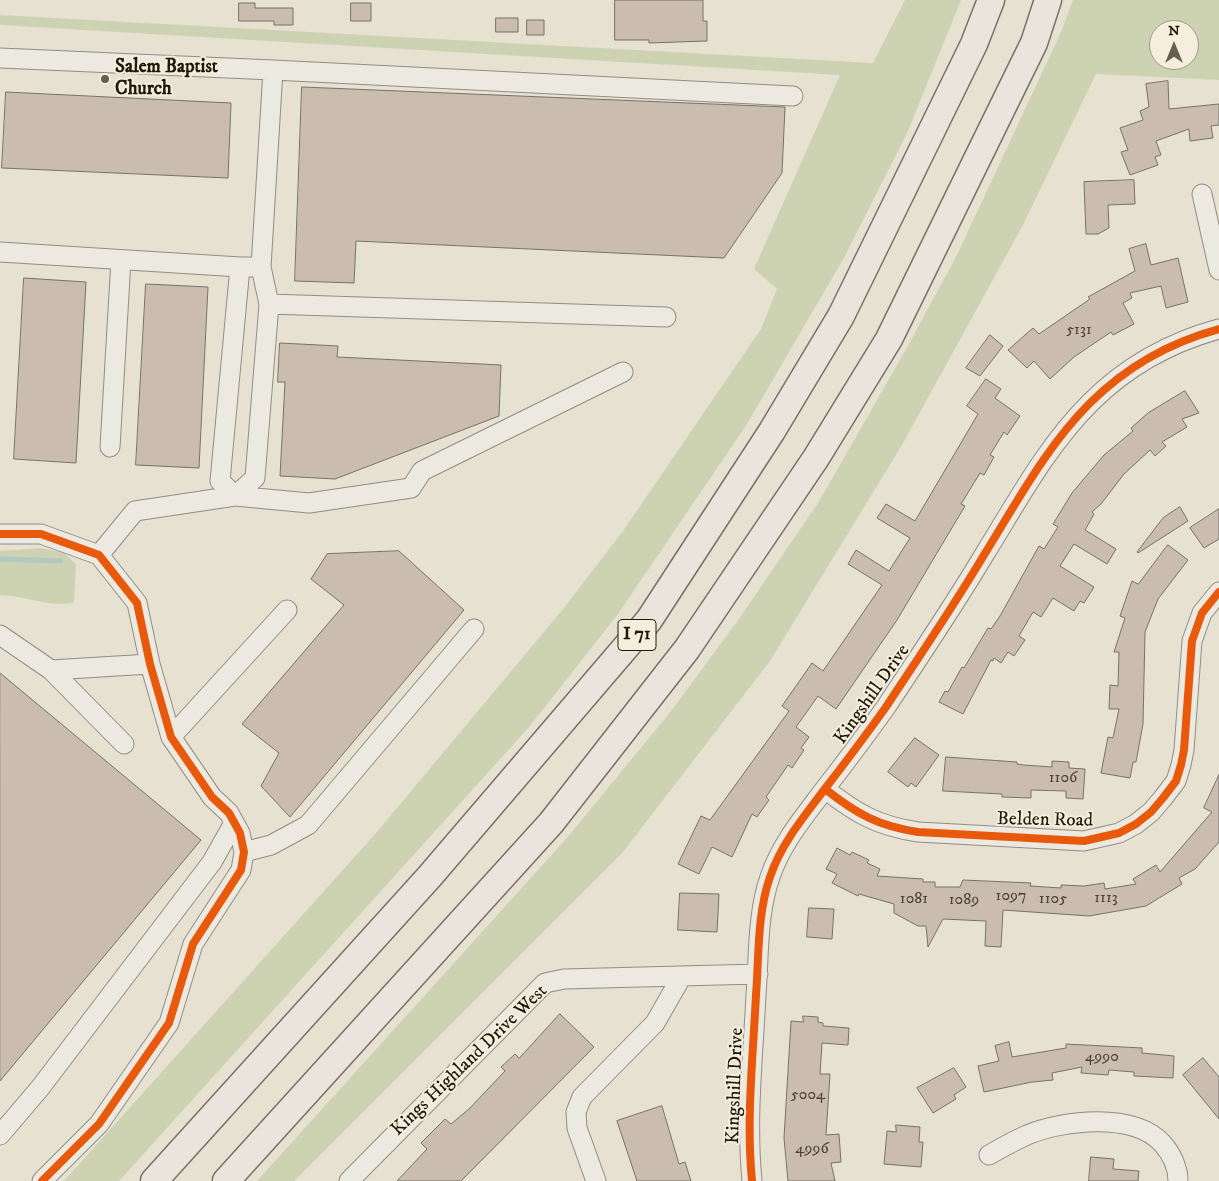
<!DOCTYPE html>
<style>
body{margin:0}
#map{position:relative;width:1219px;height:1181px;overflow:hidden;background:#e7e1d2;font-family:"IM FELL DW Pica",serif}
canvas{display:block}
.north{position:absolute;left:1149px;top:20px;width:50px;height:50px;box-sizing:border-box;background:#f5eedc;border:1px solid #a09889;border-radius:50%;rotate:0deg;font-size:14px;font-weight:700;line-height:20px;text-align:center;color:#20180d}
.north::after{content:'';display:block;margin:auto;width:18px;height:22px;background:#665e52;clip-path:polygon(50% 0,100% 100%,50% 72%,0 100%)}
</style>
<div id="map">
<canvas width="1219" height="1181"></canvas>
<div class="north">N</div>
</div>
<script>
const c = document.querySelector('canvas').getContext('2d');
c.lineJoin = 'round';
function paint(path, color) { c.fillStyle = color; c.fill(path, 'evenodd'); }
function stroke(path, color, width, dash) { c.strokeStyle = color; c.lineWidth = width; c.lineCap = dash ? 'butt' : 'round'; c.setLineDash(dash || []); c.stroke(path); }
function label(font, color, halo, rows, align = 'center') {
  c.font = font + ' "IM FELL DW Pica",serif'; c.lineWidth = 4; c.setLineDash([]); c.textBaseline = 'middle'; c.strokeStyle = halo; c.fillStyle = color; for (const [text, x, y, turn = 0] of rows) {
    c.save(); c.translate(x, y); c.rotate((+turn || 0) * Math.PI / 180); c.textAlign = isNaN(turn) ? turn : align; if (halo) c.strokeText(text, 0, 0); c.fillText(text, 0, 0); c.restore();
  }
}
paint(new Path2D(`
 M905 0H961L908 131 845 256 747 424 618 614 530 726 119 1181H64L376 833 564 608 623 531 761 329 777 289 754 269 840 75 0 25V15L873 63Z
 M1073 0H1219V80L1096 74 1023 225 902 445 770 661 623 852 294 1181H257L566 839 672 710 741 616 818 503 904 353 957 255 1062 30ZM1159 30H1189V60H1159Z
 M42 548 64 553 76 564 74 602C50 609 25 595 0 595V551Z`), '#cdd2b3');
stroke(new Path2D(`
 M0 559 61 561`), '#b1c9c0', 5);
const building = new Path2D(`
 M615 0H703V21H707V41L649 43V40H615Z
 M239 3H255V8H293V25H274V21H239Z
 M351 3H371V21H351Z
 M496 18H518V32H496Z
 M527 20H544V35H527Z
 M1168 81 1169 109 1219 104V125L1211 126 1213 138 1190 141 1189 129 1156 141 1161 155 1155 157 1158 165 1130 175 1121 152 1128 150 1120 128 1143 120 1140 111 1149 107 1146 84Z
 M302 87 785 107 782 173 724 258 356 241 354 283 295 281Z
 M6 92 231 103 228 178 2 168Z
 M1134 180 1135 204 1108 205 1109 228 1098 234H1086L1084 182Z
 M1146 244 1151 265 1178 258 1188 302 1166 308 1161 286 1130 293 1132 298 1123 303 1134 324 1113 335 1111 332 1074 357 1050 379 1034 361 1027 368 1008 350 1033 328 1039 334 1090 299 1088 297 1135 271 1129 249Z
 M24 278 86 282 76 463 14 459Z
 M146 284 208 287 199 468 136 465Z
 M990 335 1003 346 980 376 966 368Z
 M280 343 338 346 337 357 501 365 499 416 335 479 280 476 285 382H278Z
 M986 379 1001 389 995 398 1020 416 1007 435 1004 432 990 455 994 457 984 475 980 473 969 491 961 504 965 506 897 620 836 709 818 696 796 727 809 737 801 748 804 750 792 768 788 765 766 797 769 800 757 817 752 814 732 857 712 847 699 874 678 864 701 816 710 820 789 711 782 706 812 663 823 671 882 585 848 564 856 550 889 571 910 538 877 518 886 504 915 521 978 414 967 406Z
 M1185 391 1199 413 1182 419 1187 427 1162 442 1166 446 1155 456 1150 450 1124 474 1101 504 1092 512 1094 514 1085 530 1116 549 1107 564 1074 544 1060 566 1094 587 1084 603 1080 601 1074 611 1053 598 1041 617 1033 612 1019 636 1025 640 1014 656 1008 652 1001 663 994 658 993 661 991 660 963 714 939 702 945 691 948 692 962 667 964 668 988 628 991 629 1000 616 1039 546 1044 549 1058 527 1053 524 1072 493 1104 455 1133 431 1131 428 1148 413Z
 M1180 507 1188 521 1138 553 1137 552 1163 518Z
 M1219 509V539L1204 548 1190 528Z
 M1168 545 1188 560 1158 599 1145 632 1143 724 1136 762H1133L1130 778 1101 773 1108 737 1113 738 1119 709H1109L1110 685 1118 686 1119 652H1114L1125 618 1120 616 1132 581 1138 584Z
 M399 551 464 610 290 817 261 786 279 753 242 724 344 605 311 579 327 554Z
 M0 673 201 840 0 1081Z
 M915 738 939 755 916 787 911 783 908 787 888 772Z
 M946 757 1017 762V764L1024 765 1052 767V761L1069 762V768L1085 769 1083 799 1066 798V791L1031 790V798L1002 797V794L943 791Z
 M1219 775V842L1195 869 1179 878 1182 884 1146 906 1089 916 1003 910 1001 947 985 946 986 921 943 919 928 947 926 926H918L894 913V904L859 894 858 896 832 883 837 874 826 869 837 848 850 855 852 852 869 860 867 863 880 869 877 876 923 879V882H935V887H960L963 880 1031 883 1030 886 1061 888V885L1084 886 1104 883 1105 889 1136 884 1133 879 1156 865 1160 872 1212 812 1204 808Z
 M680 893 719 894 717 932 678 930Z
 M809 908 834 909 832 939 807 937Z
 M560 1014 594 1047 461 1181H397L427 1149 421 1143 445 1119 451 1124 469 1109 505 1071 501 1067 515 1054 519 1058Z
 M803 1016 818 1017V1022L823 1023V1026L849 1028 848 1045 822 1043 820 1074H830L826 1135 839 1134 841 1162 831 1163 835 1181H788L784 1138 791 1021 803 1022Z
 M1009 1042 1012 1057 1066 1048V1044L1142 1048V1053L1174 1056 1173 1078 1134 1076V1072L1109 1070 1108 1075 1081 1073 1082 1067 1052 1073 1053 1080 1032 1082 984 1092 978 1066 999 1061 995 1046Z
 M1203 1058 1219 1077V1119L1183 1075Z
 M954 1068 966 1087 954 1095 956 1099 933 1113 917 1088Z
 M662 1106 679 1164 685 1162 691 1181H637L617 1121Z
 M896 1125 920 1127 919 1142H923L921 1167 884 1164 887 1131 896 1132Z
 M1091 1157 1114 1159 1113 1169 1139 1171 1138 1181H1089Z`);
paint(building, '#cabcaf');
stroke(building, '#767269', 1);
const minor = new Path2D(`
 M0 58 273 70 261 267H240
 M273 70 793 96
 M1202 194 1219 270
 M0 252 240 267 220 481 235 496
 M269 304 666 317
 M110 447 121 260
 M235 496 255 478 269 304 261 267
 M0 534H41L99 555 137 603 150 664 171 737 212 797 229 813 240 833 244 852 241 870 193 944 169 1023 99 1124 42 1181
 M99 555 135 511 235 496 309 503 411 488 422 471 623 372
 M0 635 51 670
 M171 737 287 610
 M124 744 51 670 150 664
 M825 789C857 814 878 826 918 832L1084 841 1119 833 1136 824 1151 812 1163 798 1176 781 1181 765 1184 750 1192 641 1202 613 1219 592
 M244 852 271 845 308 825 474 629
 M0 1135 40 1088 212 862 234 823
 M989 1155C1001 1148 1014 1141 1027 1135 1063 1120 1133 1112 1162 1143 1171 1153 1178 1167 1178 1181
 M349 1181 545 983 564 979 758 974
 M596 1181 577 1128 576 1112 582 1097 655 1023 682 976
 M752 1181C746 1119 753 1057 756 995 759 957 757 914 770 877 781 844 803 818 824 790 845 763 866 735 886 707 919 657 953 607 984 555 1017 502 1046 447 1090 403 1126 367 1171 342 1219 329`);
const highway = new Path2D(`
 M154 1181 430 876 649 620 772 431 841 316 974 44 991 0
 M226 1181 551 823 687 649 816 458 889 339 1034 43 1048 0`);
stroke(minor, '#928d84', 21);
stroke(highway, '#767269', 29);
stroke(minor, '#ece9e1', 19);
stroke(highway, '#e9e5dc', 26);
stroke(new Path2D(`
 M0 534H41L99 555 137 603 150 664 171 737 212 797 229 813 240 833 244 852 241 870 193 944 169 1023 99 1124 42 1181
 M825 789C857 814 878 826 918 832L1084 841 1119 833 1136 824 1151 812 1163 798 1176 781 1181 765 1184 750 1192 641 1202 613 1219 592
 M752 1181C746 1119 753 1057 756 995 759 957 757 914 770 877 781 844 803 818 824 790 845 763 866 735 886 707 919 657 953 607 984 555 1017 502 1046 447 1090 403 1126 367 1171 342 1219 329`), '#e8590c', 8);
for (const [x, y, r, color] of [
 [105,79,5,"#665e52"]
]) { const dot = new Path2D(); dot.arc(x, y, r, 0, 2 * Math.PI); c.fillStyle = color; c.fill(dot); stroke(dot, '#f5eedc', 2); }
label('16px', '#4a4136', null, [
 ["5131",1079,331],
 ["1106",1063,779],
 ["1097",1011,897],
 ["1113",1106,899],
 ["1081",914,900],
 ["1105",1053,900],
 ["1089",964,901],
 ["4990",1102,1058],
 ["5004",808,1096],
 ["4996",812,1150]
]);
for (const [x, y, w] of [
 [637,635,38]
]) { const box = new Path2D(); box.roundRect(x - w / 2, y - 15.5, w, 31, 4); c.fillStyle = '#f5eedc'; c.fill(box); stroke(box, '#20180d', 1); }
label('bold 18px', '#20180d', null, [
 ["I 71",637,635]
]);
label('bold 19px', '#20180d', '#f5eedc', [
 ["Salem Baptist",115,68],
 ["Church",115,90]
], 'left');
label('19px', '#20180d', '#f5eedc', [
 ["Kingshill Drive",873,695,-55],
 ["Belden Road",1045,821,1],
 ["Kings Highland Drive West",470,1061,-44],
 ["Kingshill Drive",736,1086,-88]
]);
</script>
